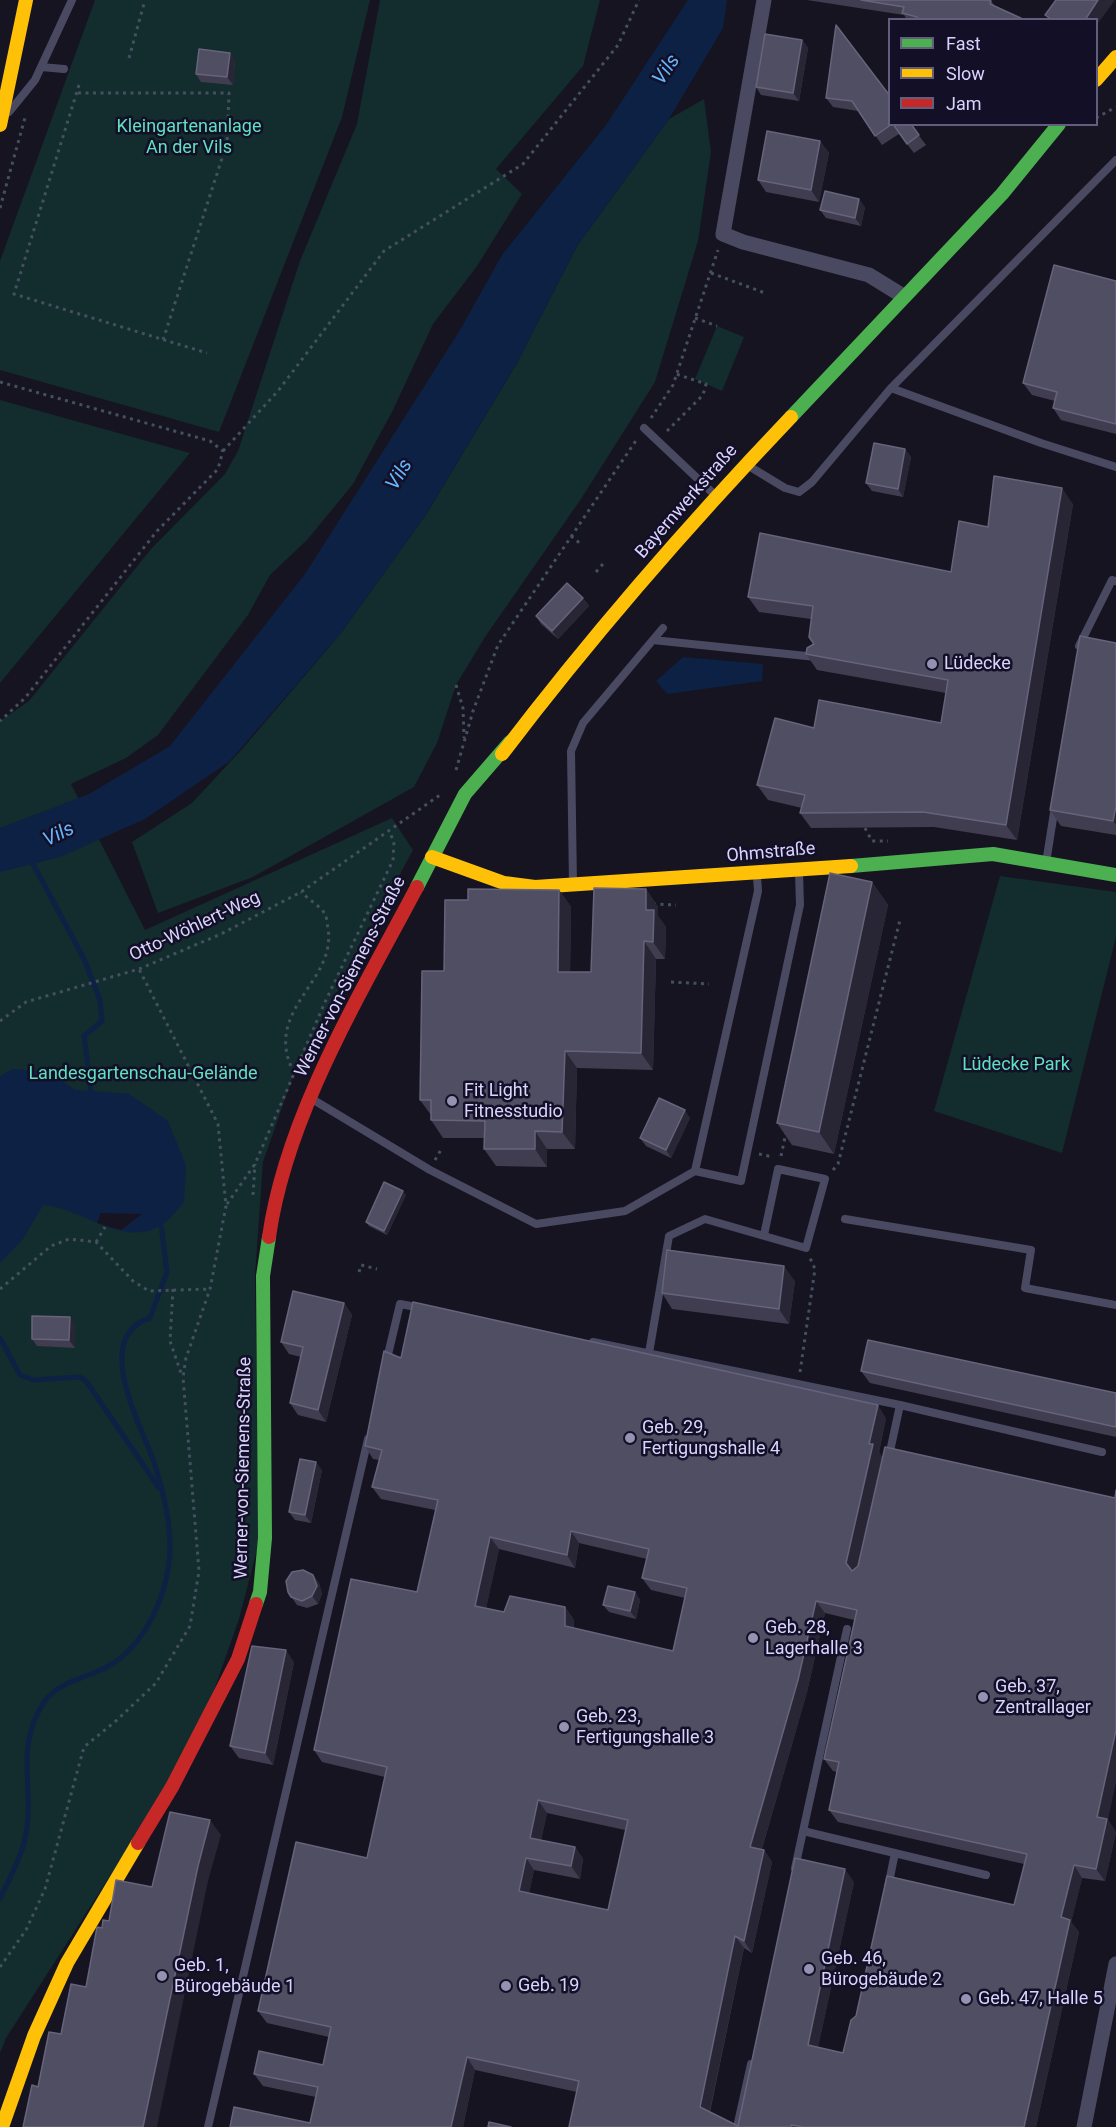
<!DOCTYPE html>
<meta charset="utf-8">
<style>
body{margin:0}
#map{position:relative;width:1116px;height:2127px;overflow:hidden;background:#161421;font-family:Roboto,sans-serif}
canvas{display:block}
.legend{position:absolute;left:888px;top:18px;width:210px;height:108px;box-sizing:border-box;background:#130f26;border:2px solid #625e7d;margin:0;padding:8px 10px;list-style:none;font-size:18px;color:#d9d4ff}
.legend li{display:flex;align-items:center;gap:12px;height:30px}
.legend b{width:30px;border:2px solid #625e7d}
</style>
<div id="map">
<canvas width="1116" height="2127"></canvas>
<ul class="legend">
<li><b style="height:8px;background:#4caf50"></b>Fast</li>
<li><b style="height:8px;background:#ffc107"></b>Slow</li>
<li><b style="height:8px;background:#c62828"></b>Jam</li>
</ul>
</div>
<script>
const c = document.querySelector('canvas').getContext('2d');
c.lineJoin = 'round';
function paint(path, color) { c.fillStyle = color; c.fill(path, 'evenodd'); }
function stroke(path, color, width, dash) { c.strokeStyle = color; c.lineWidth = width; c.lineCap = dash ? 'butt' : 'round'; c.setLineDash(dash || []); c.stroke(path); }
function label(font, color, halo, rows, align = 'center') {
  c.font = font + ' Roboto,sans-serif'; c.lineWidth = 5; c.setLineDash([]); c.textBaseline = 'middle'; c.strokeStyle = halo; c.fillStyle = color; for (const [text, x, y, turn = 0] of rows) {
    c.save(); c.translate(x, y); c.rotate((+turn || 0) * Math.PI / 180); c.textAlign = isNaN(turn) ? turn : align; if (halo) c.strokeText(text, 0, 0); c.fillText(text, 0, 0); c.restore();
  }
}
paint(new Path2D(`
 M95 0H370L342 117 219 432 0 370V261Z
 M380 0H600L583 66 496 169 522 194 477 266 433 324 393 410 353 484 307 540 270 575 248 615 158 735 126 758 71 784 145 930 392 818 413 850 294 1073 263 1162 255 1276 259 1542 239 1619 212 1696 171 1781 6 2038 0 2053V721L29 701 151 549 225 474 238 451 300 261 357 124Z
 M704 99 711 152 698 241 655 382 581 499 485 637 456 685 437 743 414 787 253 877 158 913 132 842 192 803 243 748 341 633 427 513 517 363 577 246 669 119Z
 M717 326 744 337 722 391 695 379Z
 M0 400 190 453 0 683Z
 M1000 876 1116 892V937L1062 1153 934 1111Z`), '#132c2d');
paint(new Path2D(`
 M688 0H727L723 28 669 119 577 246 517 363 427 513 341 633 230 761 145 819 60 857 0 872V828L89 794 170 746 305 574 460 330 502 255 606 125Z
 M683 657 763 664 762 681 667 694 656 681Z
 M13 1069 47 1072 76 1090 129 1094 168 1121 186 1166 184 1202C177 1210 169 1221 160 1226 121 1248 81 1207 43 1205L23 1239 0 1263V1076Z`), '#0d2144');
paint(new Path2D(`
 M101 1213 142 1214 121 1230 97 1223Z`), '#161421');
stroke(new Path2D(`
 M31 860 84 959 100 1000 102 1021 84 1036 91 1091
 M0 1338 20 1375 33 1380 80 1377 86 1381 159 1488
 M0 1898C9 1880 21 1858 25 1839 36 1789 13 1750 44 1702 58 1682 86 1678 107 1667 147 1645 169 1591 170 1547 170 1520 162 1487 154 1462 141 1425 91 1337 150 1318L167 1272 161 1225`), '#0d2144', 5);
stroke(new Path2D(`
 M129 58 145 0
 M79 85 14 294 207 353
 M78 93H229L227 143 163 340
 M1096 118 1116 107
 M0 208 26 114
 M711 273 765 293
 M695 318 717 326
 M0 382 210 441 223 451 218 469 157 531 25 698 0 721
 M651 418 673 385 718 250
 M667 431 703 395 706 384 676 374
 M223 451 278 391 384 251 523 164 618 45 639 0
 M571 536 582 545
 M596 572 603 564
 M456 685 463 708 464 738
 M456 770 473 711 498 645 637 439
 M865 828 872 841H888
 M653 904 676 905
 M671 982 709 984
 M0 1021 26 1002 139 969 221 934 301 892 440 795
 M294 1073C261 1009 337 983 328 928 327 924 327 918 325 914 320 906 308 899 301 892
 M759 1154 773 1157
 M781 1156 786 1133
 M435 1160 442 1148
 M833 1170 838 1164 900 920
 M253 1195 255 1164
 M227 1204 255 1164 325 1002 393 860 394 842 389 831
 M96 1242 105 1227
 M359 1272 361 1265 377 1269
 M0 1289 51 1246 69 1239 96 1242 133 1281 149 1291 210 1289
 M173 1289 170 1341 182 1376
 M800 1372 815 1269 810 1258
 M0 1967 26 1930 45 1889 84 1747 117 1720 156 1683 190 1626 199 1571 183 1377 186 1358 210 1289 226 1206 218 1124 139 969`), '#44505f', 3, [3, 4.5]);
stroke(new Path2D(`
 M41 67 64 69
 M9 112 35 80 72 0
 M891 388 1041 443 1116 467
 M644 428 717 497
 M747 465 785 488 799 492 812 482 891 388 1116 160
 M653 640 816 657
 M1079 646 1112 580 1116 581
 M1046 863 1055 806
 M573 884 571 751 583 723 663 628
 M312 1099 430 1170 536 1224 625 1211 695 1171 741 1181 800 905 799 872
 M695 1171 758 891 757 877
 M845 1219 1031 1250 1025 1288 1116 1305
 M593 1342 900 1405 1102 1452
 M649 1353 669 1236 705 1219 806 1248 825 1179 778 1169 764 1235
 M386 1363 400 1304 422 1308
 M889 1456 900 1405
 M803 1831 986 1875
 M795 1868 847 1629
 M888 1887 895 1853
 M208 2127 368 1439
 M737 2127 751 2064`), '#4a4962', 8);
stroke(new Path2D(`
 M764 0 723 234 743 242 869 275 903 296
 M1084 2127 1116 1964`), '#4a4962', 15);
stroke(new Path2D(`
 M791 417 1002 194 1059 124
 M851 866 993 854 1116 875
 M417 887 465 794 510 742
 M256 1604 260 1592 265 1538 263 1276 269 1237`), '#4caf50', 14);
stroke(new Path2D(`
 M1096 80 1116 57
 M0 125 26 0
 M502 754C591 637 690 523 791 417
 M432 857 504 883 535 887 851 866
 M2 2127 34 2036 67 1963 138 1843`), '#ffc107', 14);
stroke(new Path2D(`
 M269 1237C286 1116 360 995 417 887
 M138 1843 172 1787 238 1659 256 1604`), '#c62828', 14);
paint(new Path2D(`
 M807 0H988L991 1 995 6 1025 20H907L904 15Z
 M836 25 926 145 914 153 899 134 882 145 858 111 833 107 826 98Z
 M802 40 808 48 799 101 761 95 756 87Z
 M235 60 233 85 201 82 196 74Z
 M820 141 829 153 819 202 766 192 758 180Z
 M865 207 861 226 826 218 820 210Z
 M1116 281V434L1061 420 1053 408 1055 401 1032 395 1023 383Z
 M905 449 911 457 903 497 872 491 866 483Z
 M1073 504 1017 840 934 827 811 828 800 813 802 808 768 800 757 785 814 728 941 723 946 693 817 670 806 654 814 644 811 619 759 612 748 597 951 572 988 527Z
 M583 598 589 606 558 639 541 624 536 616Z
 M1116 643V835L1061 826 1050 810Z
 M872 882 888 905 834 1154 792 1145 777 1123Z
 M646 889 658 907V916L666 927 665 959H656L653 1070 577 1068 575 1149H547V1167L496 1166 484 1149 485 1138H443L431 1120V1115L420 1100 444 971 468 900 559 890 571 907 570 972H591Z
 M690 1118 671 1158 646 1146 640 1138Z
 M406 1195 387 1235 369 1226 366 1222Z
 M795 1281 789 1324 672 1309 662 1293Z
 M344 1303 352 1315 326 1422 298 1415 290 1403 301 1357 289 1354 281 1342Z
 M75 1325V1348L37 1346 32 1339Z
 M401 1358 886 1418 879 1452 882 1457 857 1567 1108 1820 1116 1832 1105 1881 1082 1878 1071 1922 1079 1932 1036 2127H569L577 2092 475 2070 463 2127H230L310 2123 316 2097 263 2086 254 2074 323 2065 329 2037 267 2023 258 2011 367 1858 385 1777 322 1762 314 1750 417 1592 435 1510 381 1499 372 1487 379 1460 373 1459 365 1446ZM579 1543 647 1559 642 1578 651 1590 685 1598 673 1651 574 1628V1620L565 1607 504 1612 486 1608 499 1549 575 1568ZM825 1613 854 1620 824 1759 833 1771 837 1772 829 1810 838 1822 1024 1864 1014 1905 843 2053 818 2047 854 1882 738 2126 710 2112 744 1948 752 1953 772 1862 764 1850 762 1849 807 1692ZM547 1813 625 1830 608 1910 529 1893 534 1870 580 1879 583 1859 575 1847 541 1840Z
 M861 1371 1116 1393V1437L870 1383Z
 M322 1470 311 1523 295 1520 289 1512Z
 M313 1575 319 1583 322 1594 318 1604 307 1608 297 1605 288 1592Z
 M635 1592 640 1600 636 1619 609 1612 603 1605Z
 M294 1662 273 1765 239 1758 230 1746Z`), '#403d50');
paint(new Path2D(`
 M1098 0H1115L1096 26V20H1085Z
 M802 40 808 48 799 101 793 93Z
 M230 53 235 60 233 85 227 77Z
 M820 141 829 153 819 202 811 190Z
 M859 199 865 207 861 226 855 218Z
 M905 449 911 457 903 497 898 489Z
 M1062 488 1073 504 1017 840 1006 825Z
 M583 598 589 606 558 639 552 631Z
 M1116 806V825L1113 821Z
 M872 882 888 905 834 1154 819 1132Z
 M646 889 658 907V916L666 927 665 959 653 942 646 910Z
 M559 890 571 907 570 989 558 972Z
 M644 941 656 959 653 1070 641 1053Z
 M565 1051 577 1068 575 1149 562 1132Z
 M685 1110 690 1118 671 1158 666 1150Z
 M535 1131 547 1149V1167L535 1149Z
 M403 1191 406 1195 387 1235 384 1231Z
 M784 1266 795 1281 789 1324 779 1309Z
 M344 1303 352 1315 326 1422 318 1410Z
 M70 1317 75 1325V1348L69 1340Z
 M878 1405 886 1418 879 1452 882 1457 855 1576 846 1563 869 1444Z
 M316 1462 322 1470 311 1523 305 1515Z
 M571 1531 579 1543 575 1568 567 1555Z
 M490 1537 499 1549 484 1618 475 1606Z
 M313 1575 319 1583 322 1594 318 1604 312 1596Z
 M635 1592 640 1600 636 1619 630 1611Z
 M816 1601 825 1613 807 1692 759 1859 750 1847Z
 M565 1607 574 1620 573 1638 565 1626Z
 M286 1650 294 1662 273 1765 265 1753Z
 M1116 1730V1782L1108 1820 1116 1832 1105 1881 1096 1869 1097 1817Z
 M538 1800 547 1813 539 1850 530 1838Z
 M210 1820 221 1835 208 1881 157 2127H143L198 1866Z
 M575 1847 583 1859 580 1879 571 1866Z
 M764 1850 772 1862 752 1953 744 1941Z
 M526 1858 534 1870 527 1903 519 1891Z
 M1074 1865 1082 1878 1071 1922 1079 1932 1036 2127H1024L1061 1917Z
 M845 1869 854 1882 816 2057 808 2045Z
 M735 1936 744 1948 708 2119 700 2107Z
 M467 2057 475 2070 463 2127H451Z`), '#282635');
const building = new Path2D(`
 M861 0H988L991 1 990 4 1025 20H917V17L902 13 904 7Z
 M1056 0H1098L1085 20H1052L1045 15Z
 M836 25 890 96V124H892L875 136 852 101 826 98Z
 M765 34 802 40 793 93 756 87Z
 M199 49 230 53 227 77 196 74Z
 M893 124H911L919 135 907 144Z
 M767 131 820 141 811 190 758 180Z
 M825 191 859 199 855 218 820 210Z
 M1054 265 1116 281V424L1053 408 1057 392 1023 383Z
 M874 443 905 449 898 489 866 483Z
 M994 476 1062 488 1006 825 923 812 800 813 805 795 757 785 775 718 814 728 819 700 941 723 948 680 806 654 807 648 814 644 809 637 813 606 748 597 760 533 951 572 959 521 988 527Z
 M567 583 583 598 552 631 536 616Z
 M1080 636 1116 643V806L1113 821 1050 810Z
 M830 873 872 882 819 1132 777 1123Z
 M594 888 646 889V910H654L653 942 644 941 641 1053 565 1051 562 1132 535 1131V1149H484L485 1121 431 1120V1100H420L422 971H444L445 900H468V889L559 890 558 972H591Z
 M659 1098 685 1110 666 1150 640 1138Z
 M384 1182 403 1191 384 1231 366 1222Z
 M667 1250 784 1266 779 1309 662 1293Z
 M293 1291 344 1303 318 1410 290 1403 303 1347 281 1342Z
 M413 1302 878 1405 869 1444H873L846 1563 852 1571 858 1566 885 1447 1115 1498 1116 1490V1730L1097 1817 1107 1819 1096 1869 1074 1865 1061 1917 1070 1920 1024 2127H804L791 2125V2127H569L579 2081 467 2057 451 2127H230L234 2107 310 2123 318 2087 254 2074 259 2051 323 2065 331 2027 258 2011 296 1842 367 1858 387 1767 314 1750 351 1579 417 1592 438 1500 372 1487 382 1450 365 1446 384 1351 401 1358ZM571 1531 649 1549 642 1578 687 1588 673 1651 565 1626V1607L510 1596 504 1612 475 1606 490 1537 567 1555ZM816 1601 857 1610 824 1759 839 1762 829 1810 1027 1854 1014 1905 887 1876 856 2016 851 2020 843 2053 808 2045 845 1869 795 1858 738 2126 700 2107 735 1936 744 1941 764 1850 750 1847 798 1680ZM538 1800 628 1820 608 1910 519 1891 526 1858 571 1866 575 1847 530 1838Z
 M32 1316 70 1317 69 1340 32 1339Z
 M868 1340 1116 1393V1427L861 1371Z
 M300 1459 316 1462 305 1515 289 1512Z
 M303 1570 313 1575 317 1586 312 1596 302 1601 291 1597 288 1592 286 1581 292 1572Z
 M608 1586 635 1592 630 1611 603 1605Z
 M252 1646 286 1650 265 1753 230 1746Z
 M170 1812 210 1820 198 1866 143 2127H23L32 2085 38 2087 49 2032 61 2034 71 1984 86 1987 97 1927 102 1928 103 1920 109 1921 116 1880 152 1887Z
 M489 2122 511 2127H488Z`);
paint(building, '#504e63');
stroke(building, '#66637b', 1.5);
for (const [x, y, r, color] of [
 [932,664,6,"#9591b1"],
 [452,1101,6,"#9591b1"],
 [630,1438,6,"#9591b1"],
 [753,1638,6,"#9591b1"],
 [983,1697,6,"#9591b1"],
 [564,1727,6,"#9591b1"],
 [809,1969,6,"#9591b1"],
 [162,1976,6,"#9591b1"],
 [506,1986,6,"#9591b1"],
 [966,1999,6,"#9591b1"]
]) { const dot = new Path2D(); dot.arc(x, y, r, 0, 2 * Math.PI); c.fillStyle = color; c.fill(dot); stroke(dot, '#130f26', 2); }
label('18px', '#5fe0c0', '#130f26', [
 ["Kleingartenanlage",189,127],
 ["An der Vils",189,148],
 ["Lüdecke Park",1016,1065],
 ["Landesgartenschau-Gelände",143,1074]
]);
label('18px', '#d9d4ff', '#130f26', [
 ["Bayernwerkstraße",687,502,-49],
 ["Ohmstraße",771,853,-5],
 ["Otto-Wöhlert-Weg",195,927,-25],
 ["Werner-von-Siemens-Straße",351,977,-63],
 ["Werner-von-Siemens-Straße",244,1468,-89]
]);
label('18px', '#d9d4ff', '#130f26', [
 ["Lüdecke",944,664],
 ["Fit Light",464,1091],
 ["Fitnesstudio",464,1112],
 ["Geb. 29,",642,1428],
 ["Fertigungshalle 4",642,1449],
 ["Geb. 28,",765,1628],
 ["Lagerhalle 3",765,1649],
 ["Geb. 37,",995,1687],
 ["Zentrallager",995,1708],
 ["Geb. 23,",576,1717],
 ["Fertigungshalle 3",576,1738],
 ["Geb. 46,",821,1959],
 ["Bürogebäude 2",821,1980],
 ["Geb. 1,",174,1966],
 ["Bürogebäude 1",174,1987],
 ["Geb. 19",518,1986],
 ["Geb. 47, Halle 5",978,1999]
], 'left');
label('italic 20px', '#62b6ff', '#130f26', [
 ["Vils",667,70,-56],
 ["Vils",400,475,-59],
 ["Vils",59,835,-26]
]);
</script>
